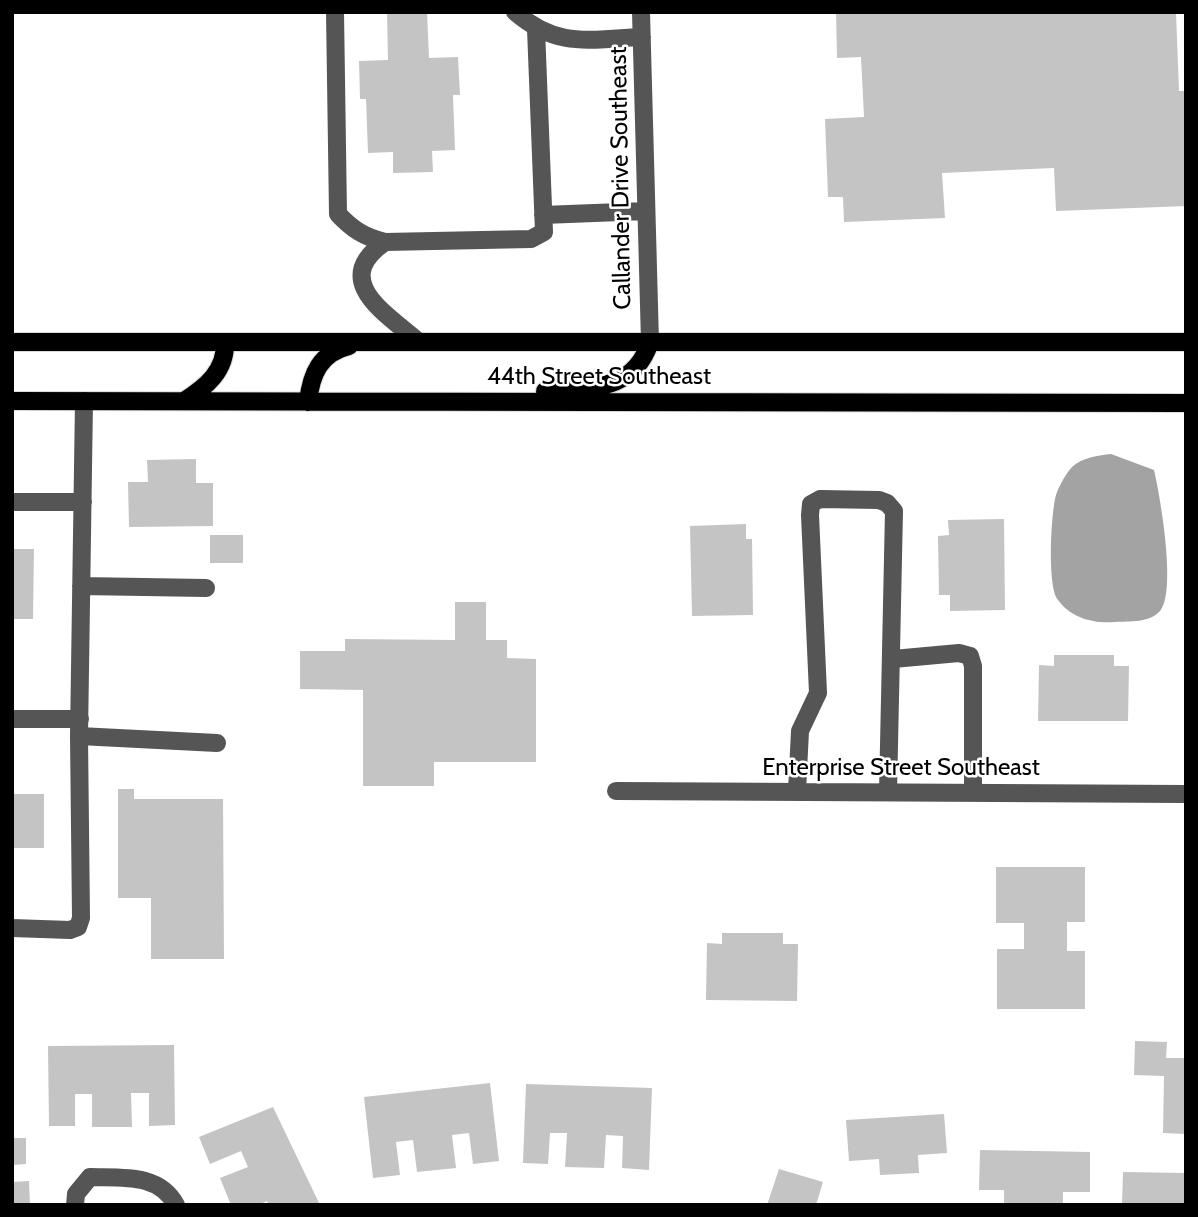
<!DOCTYPE html>
<style>
body{margin:0}
#map{position:relative;width:1198px;height:1217px;overflow:hidden;background:#fff;font-family:Cabin,sans-serif}
canvas{display:block}
.frame{position:absolute;inset:0;border:14px solid #000;pointer-events:none}
</style>
<div id="map">
<canvas width="1198" height="1217"></canvas>
<div class="frame"></div>
</div>
<script>
const c = document.querySelector('canvas').getContext('2d');
c.lineJoin = 'round';
function paint(path, color) { c.fillStyle = color; c.fill(path, 'evenodd'); }
function stroke(path, color, width, dash) { c.strokeStyle = color; c.lineWidth = width; c.lineCap = dash ? 'butt' : 'round'; c.setLineDash(dash || []); c.stroke(path); }
function label(font, color, halo, rows, align = 'center') {
  c.font = font + ' Cabin,sans-serif'; c.lineWidth = 5; c.setLineDash([]); c.textBaseline = 'middle'; c.strokeStyle = halo; c.fillStyle = color; for (const [text, x, y, turn = 0] of rows) {
    c.save(); c.translate(x, y); c.rotate((+turn || 0) * Math.PI / 180); c.textAlign = isNaN(turn) ? turn : align; if (halo) c.strokeText(text, 0, 0); c.fillText(text, 0, 0); c.restore();
  }
}
paint(new Path2D(`
 M1111 454 1154 470C1160 495 1177 592 1160 611 1149 623 1130 621 1115 622 1094 624 1071 618 1058 600 1047 587 1051 512 1056 495 1058 488 1066 473 1072 467 1081 458 1099 455 1111 454Z`), '#a3a3a3');
paint(new Path2D(`
 M387 12H427L429 58 458 57 460 95H453L455 150 432 151 433 172 393 173V152L368 153 366 99H360L359 61 388 60Z
 M836 12H1176L1179 91H1186V206L1056 211 1054 168 942 173 945 218 844 222 843 197H828L825 119 864 117 861 57 837 58Z
 M196 459V483H213V526L129 527 128 482H148L147 460Z
 M1004 519 1005 610 950 611V595H939L938 536 949 535 948 520Z
 M746 524V539H752L753 615 692 616 690 526Z
 M210 535H243V563H210Z
 M12 549H34L33 619H12Z
 M455 602H486V640H507V658L536 659V762H434V786H363V690L300 689V651H345V639L455 640Z
 M1054 655H1114V666H1129L1128 721H1038L1039 665 1054 666Z
 M118 789H134V799H223L224 959H151V898H118Z
 M12 794H44V848H12Z
 M996 867H1085V922H1067V951H1085V1009H997V949H1024V923H996Z
 M722 933H783V944H798L797 1001 706 1000 707 943 722 944Z
 M1135 1041 1167 1042 1166 1058H1186V1134L1163 1133 1164 1076 1134 1075Z
 M174 1045 175 1125 149 1126V1093H131L132 1127H92V1094H75V1126H49L48 1046Z
 M490 1083 499 1161 473 1164 469 1133 452 1135 456 1168 417 1172 413 1140 396 1142 400 1175 373 1178 364 1097Z
 M526 1084 652 1088 649 1170 622 1168 623 1136 606 1135 604 1168 565 1167 567 1133H550L548 1164 523 1163Z
 M273 1107 320 1205H269L267 1201 258 1205H231L220 1178 248 1167 241 1151 210 1164 199 1137Z
 M944 1114 947 1153 918 1155 919 1173 880 1175 879 1159 849 1161 846 1120Z
 M12 1138H26V1164L12 1165Z
 M980 1150 1090 1152V1192H1063V1205L1004 1204V1190H979Z
 M779 1169 823 1182 816 1205H767Z
 M1123 1172 1186 1173V1205H1122Z
 M29 1181 30 1205H12V1182Z`), '#c4c4c4');
const major = new Path2D(`
 M12 342H1186
 M545 391C590 387 633 393 650 342
 M12 401 1186 403
 M184 401C206 387 226 371 225 342
 M308 402C311 374 320 353 349 346`);
stroke(major, '#dbdbdb', 20);
stroke(new Path2D(`
 M335 12 338 214C352 229 364 237 385 242L531 239 544 232 536 29
 M515 12C558 49 589 39 642 37
 M641 12 650 342
 M543 215 646 211
 M385 242C329 281 387 314 419 342
 M84 401 79 736 217 743
 M12 502H83
 M81 586 206 588
 M893 659 959 653 970 656 973 666V793
 M12 719H80
 M616 791 1186 794
 M797 791 800 731 818 693 810 515 811 504 820 499 879 500 887 503 894 511 888 792
 M12 928 70 930 78 927 81 918 79 736
 M75 1205 76 1194 90 1177C122 1178 159 1173 176 1205`), '#555', 18);
stroke(major, '#000', 18);
label('24px', '#000', '#fff', [
 ["Callander Drive Southeast",621,178,-91],
 ["44th Street Southeast",599,377],
 ["Enterprise Street Southeast",901,768]
]);
</script>
